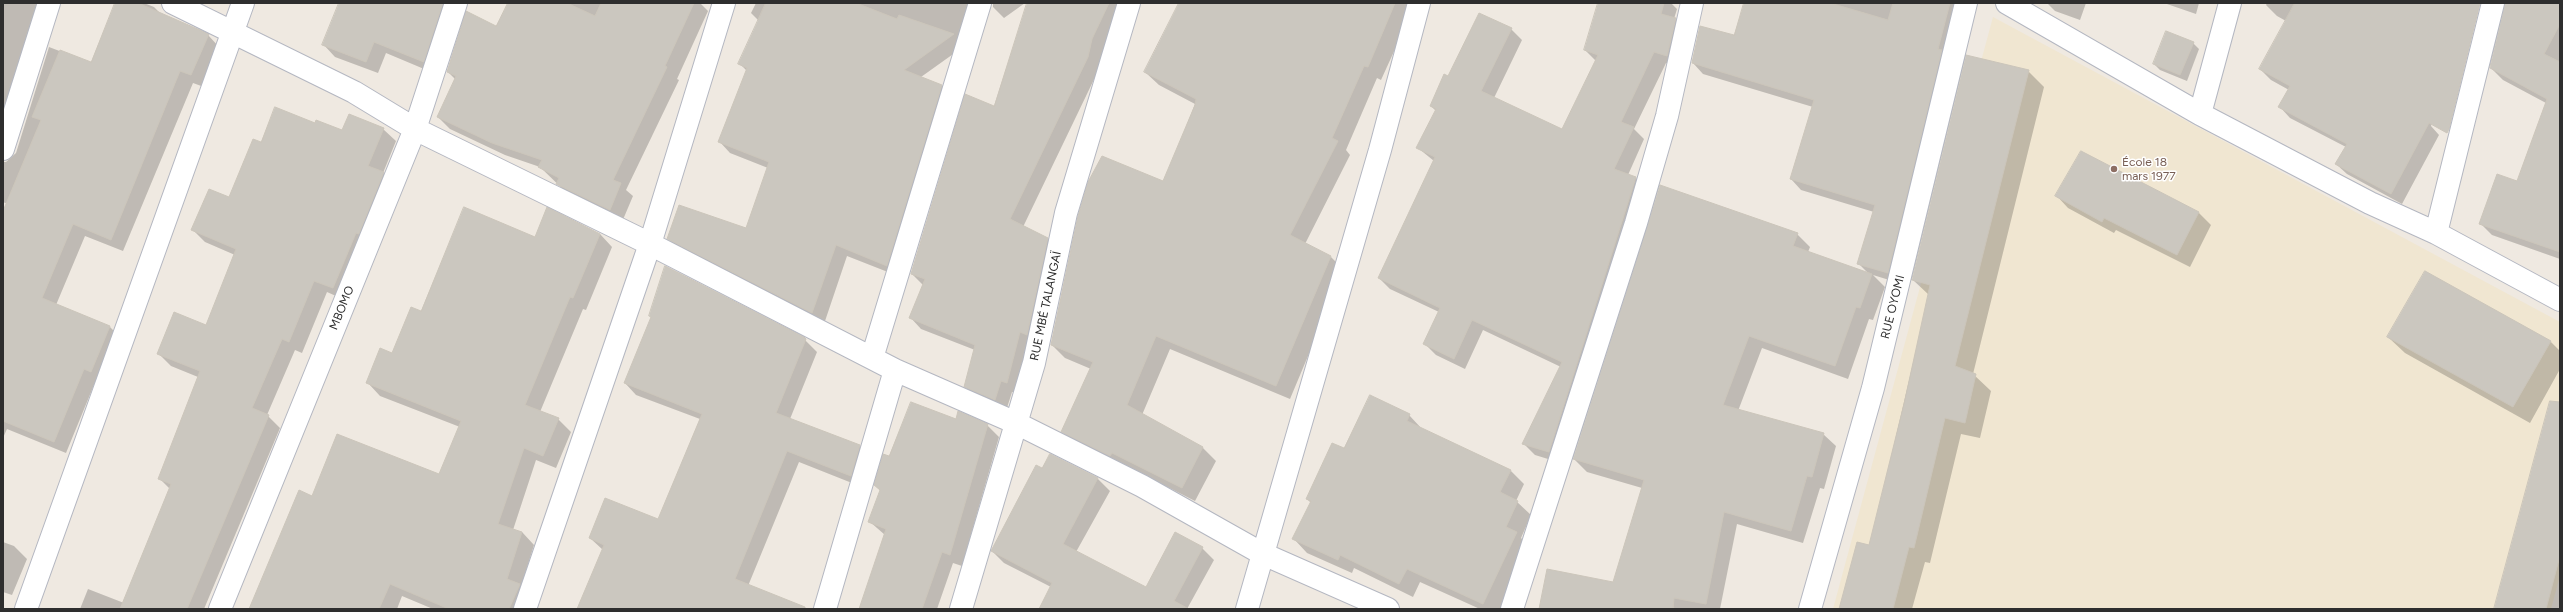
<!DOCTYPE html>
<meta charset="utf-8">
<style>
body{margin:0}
#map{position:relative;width:2563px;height:612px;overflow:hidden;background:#efe9e1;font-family:Figtree,sans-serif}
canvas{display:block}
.frame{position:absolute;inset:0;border:4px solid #2e2e2e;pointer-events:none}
</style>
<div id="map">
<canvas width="2563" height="612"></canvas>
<div class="frame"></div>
</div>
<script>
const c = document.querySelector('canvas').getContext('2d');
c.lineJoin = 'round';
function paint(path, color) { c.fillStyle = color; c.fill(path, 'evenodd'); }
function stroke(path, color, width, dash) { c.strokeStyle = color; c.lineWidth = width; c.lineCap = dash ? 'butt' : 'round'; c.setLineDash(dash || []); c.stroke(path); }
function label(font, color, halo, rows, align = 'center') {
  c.font = font + ' Figtree,sans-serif'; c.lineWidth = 3; c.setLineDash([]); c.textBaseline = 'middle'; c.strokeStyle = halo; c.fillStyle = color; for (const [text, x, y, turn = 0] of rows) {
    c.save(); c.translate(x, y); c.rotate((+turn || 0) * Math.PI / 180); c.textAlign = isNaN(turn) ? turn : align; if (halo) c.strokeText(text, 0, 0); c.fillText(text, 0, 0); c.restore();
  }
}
paint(new Path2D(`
 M1993 17 2560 322V576L2551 609H1833Z`), '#f0e6d1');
paint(new Path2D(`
 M3 3H52L3 161Z
 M116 3H144L154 7 160 13 208 35 220 48 204 87 193 83 123 251 85 236 56 305 110 327 122 339 104 383 96 380 66 453 7 429 3 438V233L14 207 3 202V162H6L16 153 49 47 91 63Z
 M340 3H449L436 74 386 53 378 73 335 57 323 44Z
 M509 3H700L708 11 677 79 679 80 626 190 633 196 622 222 570 196 540 167 505 155 450 129 438 117 456 80 448 72 496 27Z
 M756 3H991L970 42 921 77 942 86 953 97 898 276 847 256 824 324 680 250 668 238 747 229 768 168 730 153 719 141 747 71 739 63 759 21 751 13Z
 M993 3H1025L1004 18 993 7Z
 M1028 3H1125L1103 51 1099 69 1023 227 1047 239 1059 250 1018 393 1012 392 1006 411 977 398 965 386 975 350 921 329 910 317 923 285 912 274 995 107Z
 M1181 3H1416L1381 80 1377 78 1346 150 1350 155 1305 244 1331 257 1344 270 1290 399 1170 349 1142 415 1203 448 1216 461 1195 501 1126 466 1076 445 1063 432 1091 369 1065 358 1052 345 1164 183 1195 104 1159 85 1145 72Z
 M1599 3H1671L1677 9 1674 19 1687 31 1679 67 1666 63 1634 129 1644 139 1628 175 1636 178 1647 189 1561 463 1535 455 1524 444 1561 367 1483 330 1465 369 1436 355 1424 343 1439 312 1390 289 1379 278 1434 161 1418 148 1436 111 1431 106 1449 77 1511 29 1522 40 1494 98 1562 130 1596 61 1585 50Z
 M1745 3H1959L1899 283 1873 275 1885 287 1873 320 1869 319 1848 379 1762 348 1738 411 1823 434 1836 446 1824 489 1820 488 1803 543 1737 524 1720 609H1680L1664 606V609H1540L1614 583 1642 488 1587 472 1574 459 1797 234 1810 247 1808 252 1868 273 1859 264 1874 212 1801 190 1791 179 1813 107 1703 74 1693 63 1734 37Z
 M2047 3H2086L2080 20 2055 11Z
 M2164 3H2199L2196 14Z
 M2267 3H2469L2431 126 2439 135 2402 204 2347 174 2336 164 2346 147 2290 118 2280 107 2289 90 2271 80 2260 69 2286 21 2277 16 2266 5Z
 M2526 3H2560V259L2492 235 2480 223 2518 183 2546 103 2503 80 2491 68Z
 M2193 43 2199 49 2187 81 2160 70 2154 64Z
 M2028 71 2044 87 1973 374 1991 391 1980 438 1961 434 1930 563 1925 562 1912 609H1840L1870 547 1929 295 1913 280Z
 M315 124 343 132 383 129 396 141 383 173 396 185 345 300 327 292 302 353 295 350 267 415 280 428 204 609H80L88 589 124 603 170 489 160 479 198 377 171 366 158 353 206 327 235 255 205 242 193 230 229 198 261 143Z
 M2081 152 2199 213 2211 225 2190 267 2116 230 2114 233 2068 208 2056 195Z
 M600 234 612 247 586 310 583 309 540 412 558 419 571 432 556 468 536 460 513 530 522 532 534 545 521 587 527 609H433L402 596 397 609H250L313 497 440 475 460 427 380 396 368 383 393 354 421 312 535 238Z
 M2388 337 2550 341 2560 351V369L2530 423 2405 353Z
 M803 338 817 352 790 419 859 446 871 458 862 487 799 462 748 586 807 609H578L603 550 590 538 658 521 700 419 636 395 625 383Z
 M1409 415 1422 429 1510 470 1524 484 1516 501 1531 515 1521 538 1530 547 1500 609H1480L1420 582 1413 597 1354 568 1352 573 1307 553 1294 539 1311 503 1307 499 1344 450Z
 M956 421 987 425 999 437 962 566 953 563 937 609H860L885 535 869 521 881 491 890 458Z
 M2560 426V609H2495Z
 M1050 455 1098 479 1110 491 1076 552 1146 588 1202 548 1214 560 1187 609H1039L1051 587 1004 563 992 551Z
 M3 542 14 546 27 559 12 595 3 592Z`), '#0003');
const building = new Path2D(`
 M115 3H138L209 34 191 75 180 71 111 240 73 224 42 298 110 326 91 372 84 369 54 442 3 421V211L41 120 32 117 60 50 91 62Z
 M339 3H443L424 62 374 42 366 62 322 45Z
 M508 3H567L595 16 601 3H694L665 66 667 67 613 180 621 183 610 210 556 184 559 178 538 167 542 160 492 143 437 117 456 76 447 72 466 11 496 26Z
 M766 3H856L897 19 899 15 954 34 904 70 942 85 887 266 836 245 812 313 667 239 679 205 746 228 769 162 718 142 747 68 738 64Z
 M1027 3H1109L1092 39 1088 57 1010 219 1048 238 1027 335 1020 332 1007 383 1001 381 995 400 964 387 975 345 909 318 925 279 911 274 965 94 994 106Z
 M1179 3H1395L1368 67 1364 66 1332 138 1338 141 1290 235 1331 256 1276 386 1156 336 1127 405 1203 447 1182 488 1112 453 1110 456 1061 432 1093 362 1051 345 1078 216 1088 182 1102 156 1163 181 1195 105 1196 99 1144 72Z
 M1598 3H1664L1661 14 1676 18 1667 56 1654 52 1621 122 1634 127 1614 169 1636 177 1549 452 1522 444 1562 362 1472 320 1454 359 1423 344 1440 308 1378 278 1435 157 1416 148 1436 109 1430 106 1444 74 1448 76 1479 13 1512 28 1481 91 1562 129 1598 55 1584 50Z
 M1744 3H1830L1888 20 1893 3H1950L1938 49 1942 50 1888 273 1857 264 1875 205 1790 179 1814 100 1692 63 1700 26 1734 35Z
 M2295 3H2480L2449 129 2447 133 2429 123 2391 194 2335 164 2347 144 2278 107 2290 86 2259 69Z
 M2505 3H2560V24L2544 54 2560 62V252L2479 224 2497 174 2517 181 2547 99 2490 68Z
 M2166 31 2194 42 2180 75 2153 64Z
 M1966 55 2029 70 1955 366 1976 374 1965 423 1945 418 1914 548 1909 547 1893 609H1839L1857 542 1869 545 1904 404 1930 285 1912 280Z
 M275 107 315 123 316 120 342 130 349 114 384 128 368 166 384 172 359 234 356 233 333 288 314 281 289 342 282 339 252 408 269 415 187 609H120L171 484 158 479 200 371 157 354 174 312 206 325 236 249 191 230 209 189 229 197 253 139 261 142Z
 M2081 151 2199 212 2177 255 2104 218 2102 222 2055 196Z
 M1660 185 1798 233 1793 246 1872 274 1860 308 1856 307 1835 366 1749 336 1723 405 1824 433 1812 477 1807 476 1791 531 1724 512 1706 604 1674 598 1673 609H1539L1547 569 1613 582 1644 480 1573 459Z
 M464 207 535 237 547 207 600 234 573 298 570 297 525 405 559 418 543 456 524 448 498 524 522 532 507 579 520 584 509 609H449L390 584 379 609H249L299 490 312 496 337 434 439 474 461 421 366 383 380 348 392 353 411 307 421 311Z
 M665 266 804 337 806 339 776 413 860 445 851 476 787 451 735 579 805 607V609H577L604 545 589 538 605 498 658 519 702 414 624 383 651 317 649 316Z
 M2425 271 2551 341 2513 407 2387 337Z
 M1370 395 1410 414 1407 421 1511 470 1500 492 1518 501 1506 527 1517 532 1483 604 1407 569 1399 584 1340 555 1338 560 1292 539 1311 501 1306 499 1332 443 1344 448Z
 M2550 401 2560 402V556L2546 609H2494Z
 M911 402 956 419 958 411 988 424 950 555 942 552 922 609H859L886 529 868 522 880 490 874 485 883 454 889 456Z
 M1050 454 1098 478 1063 544 1146 587 1175 532 1203 547 1174 601 1189 609H1039L1052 583 991 551 1036 465 1042 468Z`);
paint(building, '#cbc7bf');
stroke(building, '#cbc5ba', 1);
const minor = new Path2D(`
 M173 3 354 92 415 129 650 244 895 370 1016 423 1142 486 1261 553 1388 609
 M2007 3 2200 114 2370 203 2436 233 2560 300
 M2200 114 2230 3
 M3 149 49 3
 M2436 233 2493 3
 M872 358 980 3
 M26 609 243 3
 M220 609 415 129 456 3
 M525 609 650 244 724 3
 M825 609 895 370
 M961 609 1034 363 1066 213 1129 3
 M1247 609 1380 150 1419 3
 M1512 609 1636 223 1667 116 1692 3
 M1810 609 1873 388 1966 3`);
stroke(minor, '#b4b7c1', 24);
stroke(minor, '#fff', 22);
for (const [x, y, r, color] of [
 [2114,169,4,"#8d6e63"]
]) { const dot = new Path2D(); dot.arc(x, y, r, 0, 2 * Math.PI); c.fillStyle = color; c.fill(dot); stroke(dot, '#fff', 1.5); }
label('12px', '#785e54', '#fff', [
 ["École 18",2122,162],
 ["mars 1977",2122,176]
], 'left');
label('12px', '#2e2e2e', '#fff', [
 ["RUE MBÉ TALANGAÏ",1046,306,-78],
 ["RUE OYOMI",1893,307,-76],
 ["MBOMO",342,308,-68]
]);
</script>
